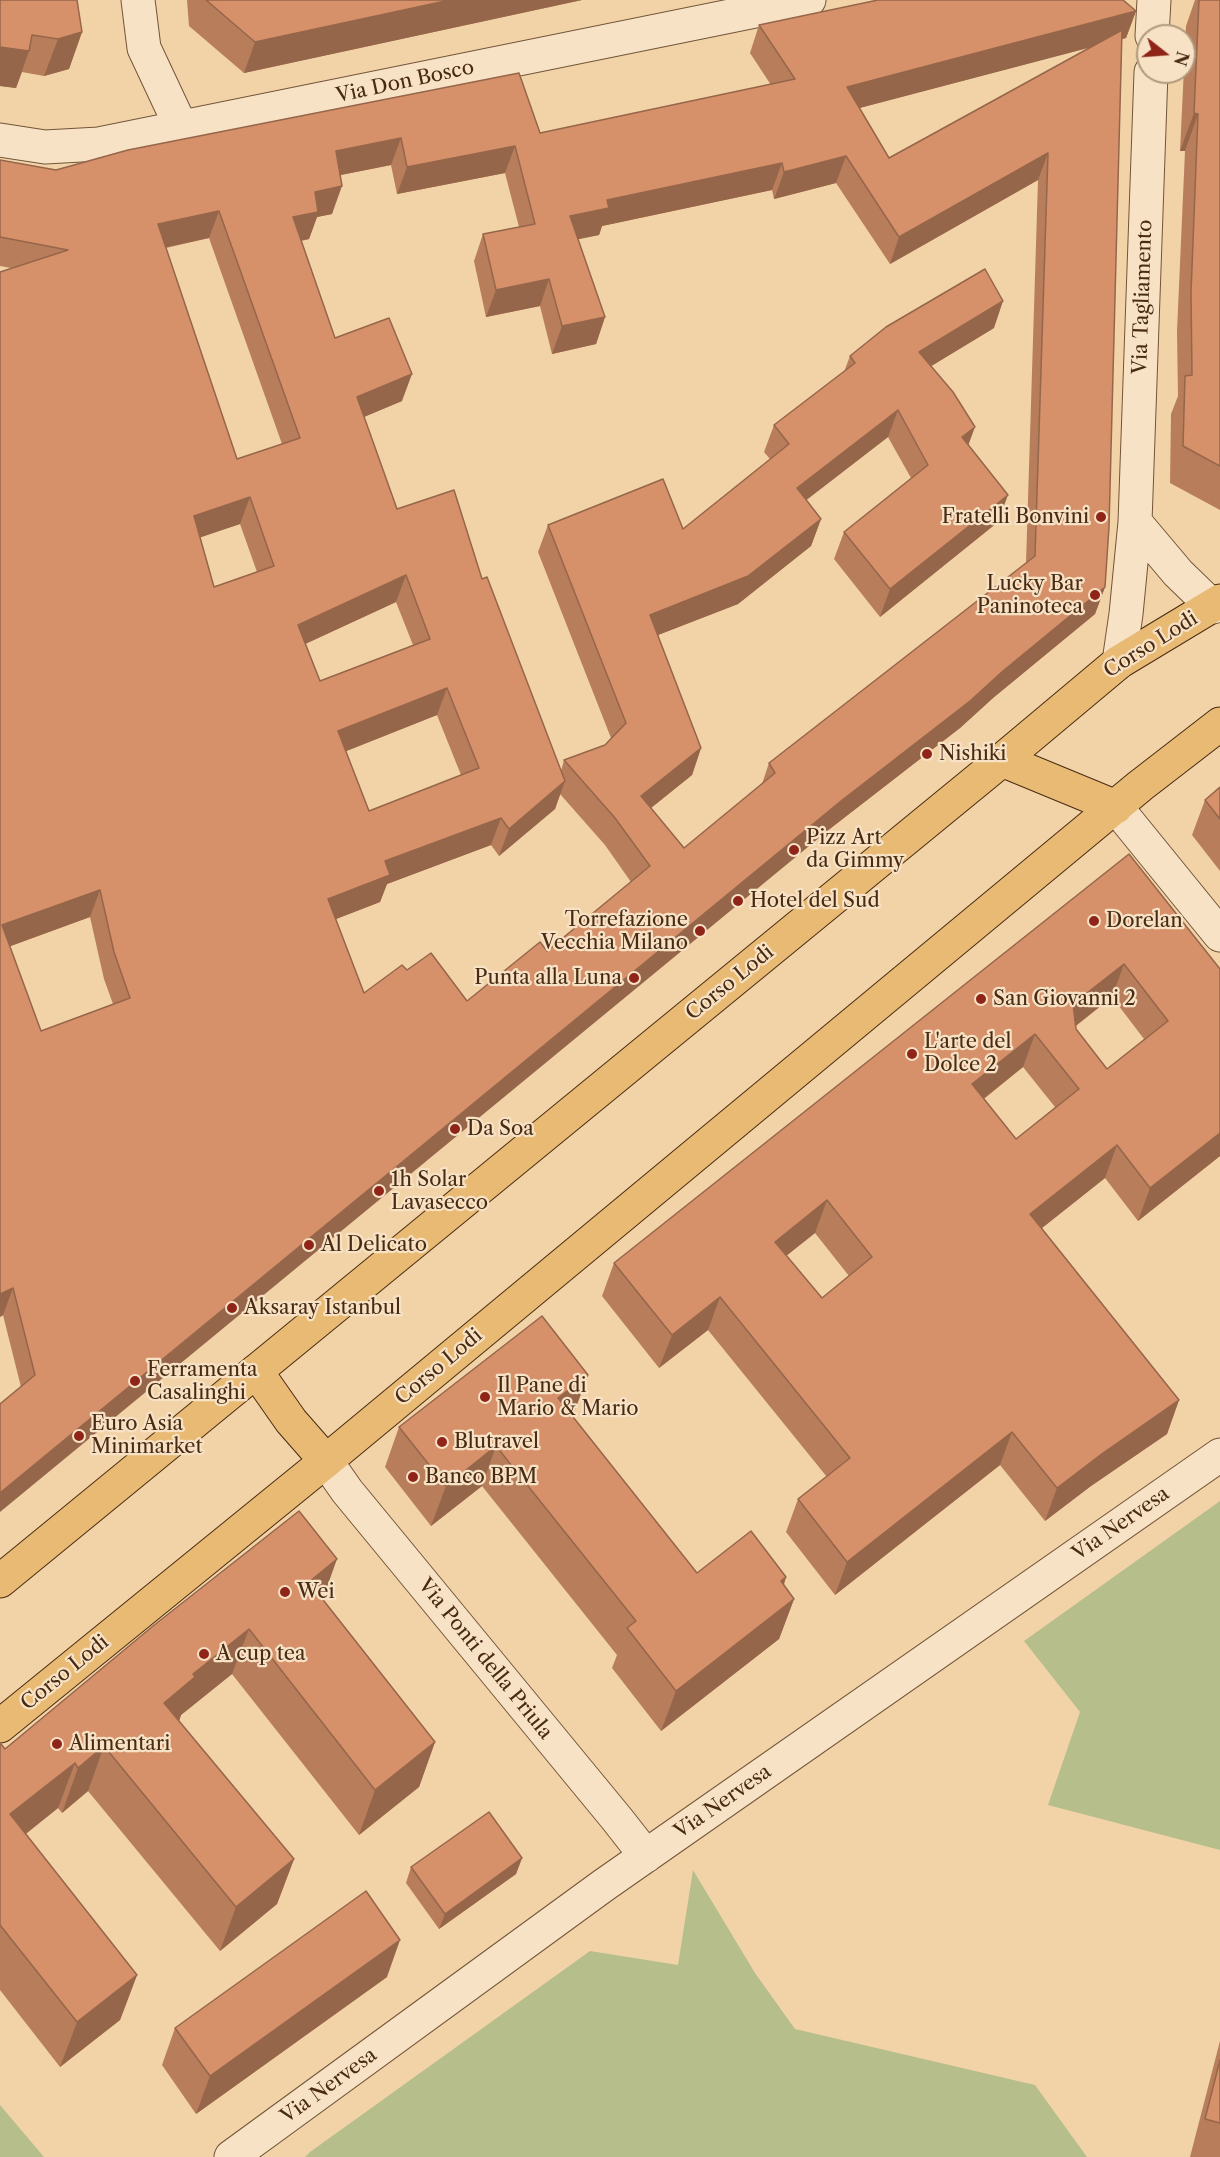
<!DOCTYPE html>
<style>
body{margin:0}
#map{position:relative;width:1220px;height:2157px;overflow:hidden;background:#f2d3a8;font-family:"Libre Caslon Text",serif}
canvas{display:block}
.north{position:absolute;left:1136px;top:24px;width:60px;height:60px;box-sizing:border-box;background:#f7e2c6;border:2px solid #b1997e;border-radius:50%;rotate:107deg;font-size:16px;font-weight:700;line-height:24px;text-align:center;color:#482b12}
.north::after{content:'';display:block;margin:auto;width:21px;height:27px;background:#8f2418;clip-path:polygon(50% 0,100% 100%,50% 72%,0 100%)}
</style>
<div id="map">
<canvas width="1220" height="2157"></canvas>
<div class="north">N</div>
</div>
<script>
const c = document.querySelector('canvas').getContext('2d');
c.lineJoin = 'round';
function paint(path, color) { c.fillStyle = color; c.fill(path, 'evenodd'); }
function stroke(path, color, width, dash) { c.strokeStyle = color; c.lineWidth = width; c.lineCap = dash ? 'butt' : 'round'; c.setLineDash(dash || []); c.stroke(path); }
function label(font, color, halo, rows, align = 'center') {
  c.font = font + ' "Libre Caslon Text",serif'; c.lineWidth = 4.5; c.setLineDash([]); c.textBaseline = 'middle'; c.strokeStyle = halo; c.fillStyle = color; for (const [text, x, y, turn = 0] of rows) {
    c.save(); c.translate(x, y); c.rotate((+turn || 0) * Math.PI / 180); c.textAlign = isNaN(turn) ? turn : align; if (halo) c.strokeText(text, 0, 0); c.fillText(text, 0, 0); c.restore();
  }
}
paint(new Path2D(`
 M1220 1501V1850L1048 1805 1080 1712 1024 1641Z
 M693 1870 755 1973 795 2029 1035 2085 1087 2157H305L310 2152 590 1951 678 1965Z
 M0 2105 44 2157H0Z`), '#b6be8b');
const street = new Path2D(`
 M138 0 144 48 181 127
 M1152 36 1154 0
 M0 140 45 147 99 144 809 0
 M1135 522 1178 573 1213 607
 M1119 662 1126 614 1135 522 1151 72
 M1116 807 1220 935
 M326 1461 347 1491 617 1819 646 1856
 M231 2157 604 1885 1220 1455`);
const primary = new Path2D(`
 M1002 760 1116 807
 M256 1371 291 1421 326 1461
 M0 1581 1002 760 1119 662 1220 601
 M0 1726 326 1461 1140 786 1220 724`);
stroke(street, '#725538', 35);
stroke(primary, '#482b12', 35);
stroke(street, '#f7e2c6', 33);
stroke(primary, '#e9ba74', 33);
paint(new Path2D(`
 M0 0 82 32 69 69 44 76 22 72 16 88 0 86Z
 M187 0H582L244 73 189 26Z
 M1195 0H1220V510L1170 483 1171 414 1178 396 1177 331 1185 151H1180L1186 26Z
 M1136 11 1126 38 1122 39 1105 587 1095 614 993 698 960 728 831 828 21 1387 3 1315 0 1317V272L11 268 0 266V160L56 170 519 73 540 133 771 85 750 53 759 25ZM1091 47 889 158 859 108ZM391 165 397 194 505 173 519 227 483 234 474 261 486 317 540 306 552 354 596 344 605 317 578 239 599 235 602 226 772 190 774 199 836 183 890 264 1038 180 1026 563 769 763 762 784 684 848 651 808 692 775 701 748 658 635 738 604 811 546 821 519 806 500 888 437 911 478 844 532 834 559 880 617 998 522 969 446 931 366 994 328 850 356 844 372 774 425 764 452 770 459 683 529 548 525 538 552 611 738 605 745 564 760 561 771 482 579 397 509 364 417 402 401 335 338 301 241 309 239 317 217 332 214 340 175ZM209 238 282 444 237 459 166 248ZM240 524 257 572 214 587 200 537ZM396 602 413 645 320 681 305 644ZM437 715 461 775 369 811 346 751ZM560 794 605 845 631 882 547 951 467 1001 407 970 364 993 336 919 380 902 387 884 491 845 499 856 555 809ZM90 917 104 979 113 1004 41 1031 10 946Z
 M1220 787V871L1192 835 1205 800Z
 M1129 854 1220 969V1156L1138 1221 1105 1178 1042 1228 1179 1400 1167 1434 1091 1486 1045 1521 1000 1465 835 1595 786 1532 798 1499 827 1477 708 1330 659 1368 602 1296 614 1263ZM1112 997 1144 1039 1107 1069 1076 1029V1026ZM1023 1067 1055 1107 1016 1139 984 1099ZM815 1233 849 1276 822 1298 786 1256Z
 M588 1375 573 1415 572 1416 697 1573 786 1577 784 1585 794 1599 779 1639 661 1731 612 1668 617 1655 482 1486 431 1526 385 1467 399 1427Z
 M323 1599 435 1742 419 1787 359 1835 232 1674 181 1715 179 1721 294 1859 277 1904 220 1951 88 1791 62 1813 58 1808 26 1834 137 1975 120 2020 60 2067 0 1990V1744L5 1749 153 1626Z
 M522 1858 516 1874 439 1929 406 1883 411 1867Z
 M387 1977 196 2114 162 2065 175 2028Z
 M1220 2041V2157H1190Z`), '#b87d5b');
paint(new Path2D(`
 M450 0H582L244 73 255 42Z
 M1136 11 1126 38 837 114 847 87Z
 M82 32 69 69 44 76 58 39Z
 M0 47 29 51 16 88 0 86Z
 M1194 113 1198 114 1185 151H1180Z
 M401 138 391 165 326 178 336 151Z
 M515 146 505 173 397 194 407 167Z
 M1048 153 1038 180 890 264 899 237Z
 M846 156 836 183 774 199 784 172Z
 M782 163 772 190 602 226 599 235 560 243 570 216 607 200Z
 M342 186 332 214 317 217 309 239 283 244 293 217 315 192Z
 M219 211 209 238 148 251 158 224Z
 M549 279 540 306 486 317 496 290Z
 M1003 301 994 328 910 379 919 352Z
 M605 317 596 344 552 354 562 326Z
 M412 374 402 401 347 424 357 397Z
 M898 410 888 437 787 515 797 488Z
 M975 427 965 454 962 437Z
 M1008 495 998 522 880 617 890 589Z
 M250 497 240 524 184 543 194 516Z
 M821 519 811 546 738 604 640 642 650 615Z
 M406 575 396 602 288 652 298 625Z
 M1105 587 1095 614 993 698 960 728 831 828 0 1512V1493L841 801Z
 M447 688 437 715 329 758 338 731Z
 M701 748 692 775 631 824 641 796Z
 M565 781 555 809 499 856 509 829Z
 M501 818 491 845 387 884 380 902 318 926 328 899 385 861Z
 M100 890 90 917 0 950 2 925Z
 M1124 964 1112 997 1061 1037 1073 1004Z
 M1035 1034 1023 1067 960 1117 972 1084Z
 M1220 1133V1156L1138 1221 1150 1188Z
 M1117 1145 1105 1178 1018 1247 1030 1214Z
 M827 1200 815 1233 762 1275 775 1242Z
 M13 1288 3 1315 0 1317V1294Z
 M720 1297 708 1330 659 1368 672 1335Z
 M588 1375 573 1415 543 1438 558 1398Z
 M1179 1400 1167 1434 1091 1486 1045 1521 1057 1488 1103 1453Z
 M1012 1432 1000 1465 835 1595 847 1562Z
 M496 1446 482 1486 431 1526 446 1486Z
 M337 1559 321 1604 309 1582Z
 M786 1577 773 1615 794 1599 779 1639 661 1731 676 1691 781 1581Z
 M249 1629 232 1674 181 1715 179 1721 164 1703 193 1674Z
 M435 1742 419 1787 359 1835 375 1790Z
 M104 1746 88 1791 62 1813 78 1768Z
 M75 1763 58 1808 0 1854 10 1814Z
 M522 1858 516 1874 439 1929 445 1914Z
 M294 1859 277 1904 220 1951 236 1907Z
 M400 1940 387 1977 196 2114 210 2076Z
 M137 1975 120 2020 60 2067 77 2022Z`), '#96664a');
const building = new Path2D(`
 M0 0H77L82 32 58 39 32 35 29 51 0 47Z
 M206 0H450L255 42Z
 M878 0H1123L1136 11 847 87 889 158 1122 30 1109 527 1105 587 1003 671 970 701 841 801 0 1493V1404L35 1375 13 1288 0 1294V272L68 250 0 237V160L56 170 128 150 519 73 540 133 795 79 759 25ZM401 138 407 167 515 146 535 224 483 234 496 290 549 279 562 326 605 317 570 216 609 208 607 200 782 163 784 172 846 156 899 237 1048 153 1035 556 769 763 775 773 684 848 641 796 701 748 650 615 748 576 821 519 797 488 898 410 928 465 844 532 890 589 1008 495 962 437 975 427 953 392 919 352 1003 301 985 269 886 327 850 356 855 363 774 425 789 444 683 529 663 479 548 525 626 723 605 745 564 760 615 818 650 866 547 951 540 942 467 1001 431 953 407 970 402 965 364 993 328 899 390 875 385 861 501 818 509 829 565 781 487 577 482 579 454 490 397 509 357 397 412 374 389 318 335 338 293 217 318 212 315 192 342 186 336 151ZM219 211 300 438 237 459 158 224ZM250 497 274 566 214 587 194 516ZM406 575 430 639 320 681 298 625ZM447 688 479 768 369 811 338 731ZM100 890 114 952 130 998 41 1031 2 925Z
 M1199 0H1220V466L1183 446 1185 376 1192 375 1191 293 1198 114 1194 113Z
 M1220 787V819L1205 800Z
 M1129 854 1220 969V1133L1150 1188 1117 1145 1030 1214 1179 1400 1103 1453 1057 1488 1012 1432 847 1562 798 1499 850 1458 720 1297 672 1335 614 1263ZM1124 964 1168 1021 1107 1069 1076 1029 1073 1004ZM1035 1034 1079 1089 1016 1139 972 1084ZM827 1200 872 1257 822 1298 775 1242Z
 M542 1316 588 1375 558 1398 697 1573 751 1531 786 1577 781 1581 794 1599 676 1691 627 1628 636 1621 496 1446 446 1486 399 1427Z
 M299 1511 337 1559 309 1582 435 1742 375 1790 249 1629 193 1674 195 1677 164 1703 294 1859 236 1907 104 1746 78 1768 75 1763 10 1814 137 1975 77 2022 0 1925V1744H1L5 1749 153 1626Z
 M489 1812 522 1858 445 1914 411 1867Z
 M366 1891 400 1940 210 2076 175 2028Z
 M1220 2060V2123L1205 2119Z`);
paint(building, '#d6916a');
stroke(building, '#96664a', 1.5);
for (const [x, y, r, color] of [
 [1101,517,6,"#8f2418"],
 [1095,595,6,"#8f2418"],
 [927,754,6,"#8f2418"],
 [794,850,6,"#8f2418"],
 [738,901,6,"#8f2418"],
 [1094,921,6,"#8f2418"],
 [700,931,6,"#8f2418"],
 [634,978,6,"#8f2418"],
 [981,999,6,"#8f2418"],
 [912,1054,6,"#8f2418"],
 [455,1129,6,"#8f2418"],
 [379,1191,6,"#8f2418"],
 [309,1245,6,"#8f2418"],
 [232,1308,6,"#8f2418"],
 [135,1381,6,"#8f2418"],
 [485,1397,6,"#8f2418"],
 [79,1436,6,"#8f2418"],
 [442,1442,6,"#8f2418"],
 [413,1477,6,"#8f2418"],
 [285,1592,6,"#8f2418"],
 [204,1654,6,"#8f2418"],
 [57,1744,6,"#8f2418"]
]) { const dot = new Path2D(); dot.arc(x, y, r, 0, 2 * Math.PI); c.fillStyle = color; c.fill(dot); stroke(dot, '#f7e2c6', 2); }
label('20px', '#482b12', '#f7e2c6', [
 ["Via Don Bosco",405,82,-12],
 ["Via Tagliamento",1143,297,-88],
 ["Corso Lodi",1151,645,-32],
 ["Corso Lodi",730,983,-39],
 ["Corso Lodi",439,1367,-40],
 ["Via Nervesa",1121,1524,-35],
 ["Via Ponti della Priula",485,1659,51],
 ["Corso Lodi",65,1673,-39],
 ["Via Nervesa",723,1802,-35],
 ["Via Nervesa",329,2086,-36]
]);
label('20px', '#482b12', '#f7e2c6', [
 ["Fratelli Bonvini",1089,517,"right"],
 ["Lucky Bar",1083,584,"right"],
 ["Paninoteca",1083,607,"right"],
 ["Nishiki",939,754],
 ["Pizz Art",806,838],
 ["da Gimmy",806,861],
 ["Hotel del Sud",750,901],
 ["Torrefazione",688,920,"right"],
 ["Vecchia Milano",688,943,"right"],
 ["Dorelan",1106,921],
 ["Punta alla Luna",622,978,"right"],
 ["San Giovanni 2",993,999],
 ["L'arte del",924,1042],
 ["Dolce 2",924,1065],
 ["Da Soa",467,1129],
 ["1h Solar",391,1180],
 ["Lavasecco",391,1203],
 ["Al Delicato",321,1245],
 ["Aksaray Istanbul",244,1308],
 ["Ferramenta",147,1370],
 ["Casalinghi",147,1393],
 ["Il Pane di",497,1386],
 ["Mario & Mario",497,1409],
 ["Euro Asia",91,1424],
 ["Minimarket",91,1447],
 ["Blutravel",454,1442],
 ["Banco BPM",425,1477],
 ["Wei",297,1592],
 ["A cup tea",216,1654],
 ["Alimentari",69,1744]
], 'left');
</script>
